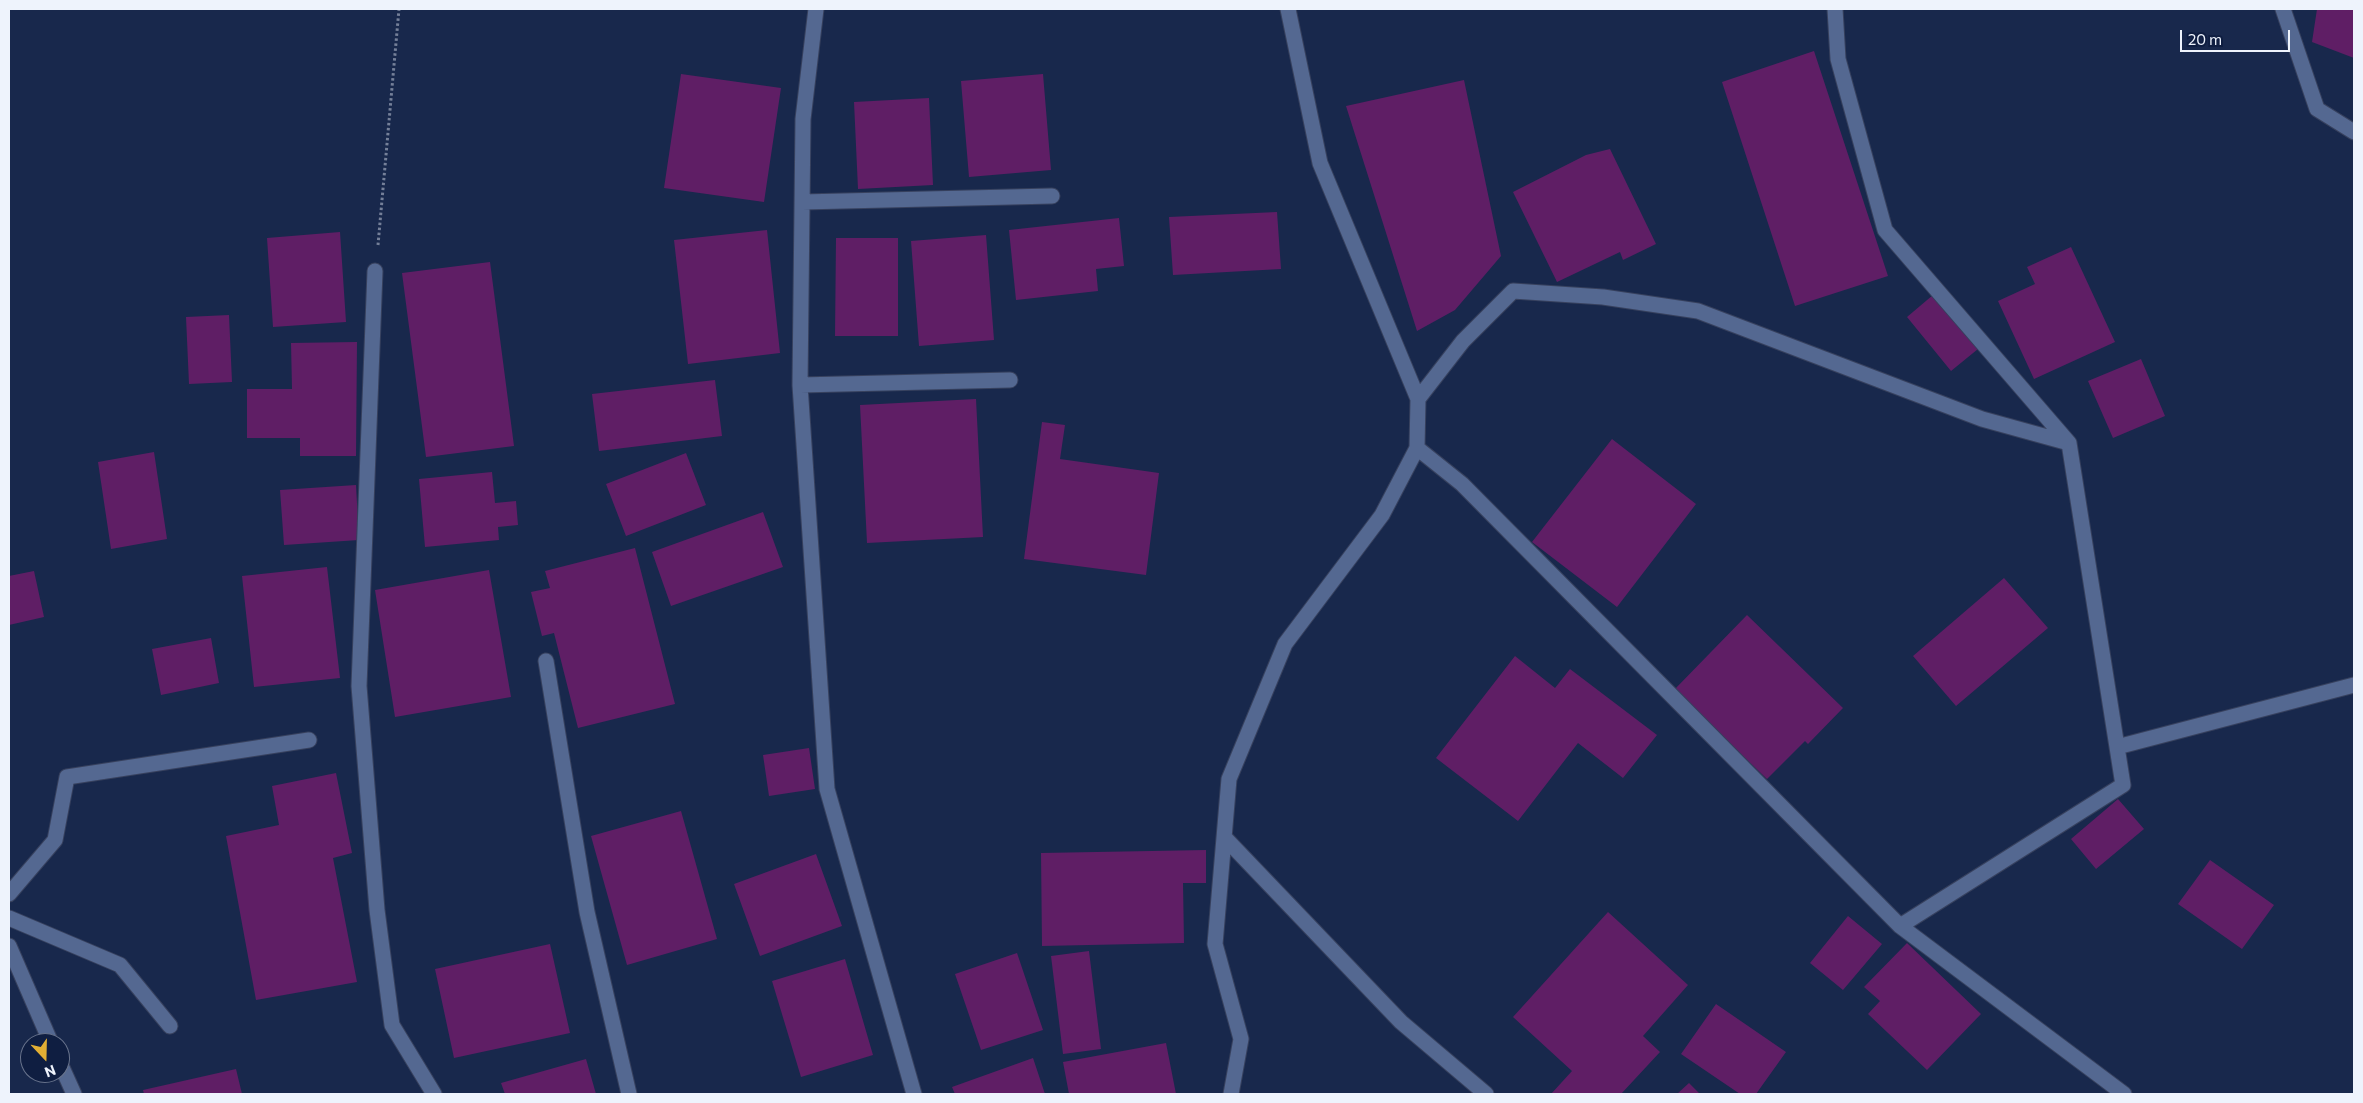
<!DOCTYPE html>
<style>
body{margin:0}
#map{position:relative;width:2363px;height:1103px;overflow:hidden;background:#18284c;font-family:Commissioner,sans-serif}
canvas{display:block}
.frame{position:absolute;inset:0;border:10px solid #eef3fc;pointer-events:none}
.north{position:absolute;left:20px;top:1033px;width:50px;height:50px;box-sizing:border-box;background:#0f1e41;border:1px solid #68738c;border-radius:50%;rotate:159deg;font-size:14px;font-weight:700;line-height:20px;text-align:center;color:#eef3fc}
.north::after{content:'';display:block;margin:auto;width:18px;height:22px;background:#e2af34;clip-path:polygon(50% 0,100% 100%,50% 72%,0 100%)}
.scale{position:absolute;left:2180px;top:30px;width:110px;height:22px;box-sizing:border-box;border:2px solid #eef3fc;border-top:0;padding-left:6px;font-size:15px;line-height:18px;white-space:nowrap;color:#eef3fc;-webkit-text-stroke:4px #0f1e41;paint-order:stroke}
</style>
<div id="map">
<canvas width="2363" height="1103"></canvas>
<div class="frame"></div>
<div class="north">N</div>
<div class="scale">20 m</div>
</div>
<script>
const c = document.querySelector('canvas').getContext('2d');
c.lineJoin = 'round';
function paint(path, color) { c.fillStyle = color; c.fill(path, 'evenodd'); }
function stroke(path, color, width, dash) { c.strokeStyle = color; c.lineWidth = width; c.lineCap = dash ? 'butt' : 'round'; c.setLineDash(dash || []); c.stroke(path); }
paint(new Path2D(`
 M2317 9H2354V58L2312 42Z
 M1814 51 1888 276 1795 306 1722 82Z
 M681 74 781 88 764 202 664 188Z
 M1043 74 1051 170 969 177 961 81Z
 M1464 80 1501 256 1455 310 1417 331 1346 106Z
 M929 98 933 185 858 189 854 102Z
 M1610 149 1656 244 1623 260 1620 252 1557 282 1513 192 1586 155Z
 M1277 212 1281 269 1173 275 1169 217Z
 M1119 218 1124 266 1096 269 1098 291 1016 300 1009 230Z
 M767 230 780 353 688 364 674 240Z
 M340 232 346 322 273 327 267 238Z
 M986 235 994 340 919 346 911 241Z
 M836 238H898V336H835Z
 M2071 247 2115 342 2034 379 1998 301 2035 284 2027 267Z
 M490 262 514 446 426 457 402 273Z
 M1933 295 1978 349 1951 371 1907 317Z
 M229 315 232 382 189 384 186 317Z
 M357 342 356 456H300V438H247V389H292L291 343Z
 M2141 359 2165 416 2113 438 2088 381Z
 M715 380 722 436 599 451 592 394Z
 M976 399 983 537 867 543 860 405Z
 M1042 422 1065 425 1060 459 1159 473 1146 575 1024 559Z
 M1612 439 1696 504 1617 607 1532 542Z
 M154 452 167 539 111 549 98 462Z
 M686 453 706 505 626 536 606 484Z
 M492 472 495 503 516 501 518 525 498 527 499 540 425 547 419 479Z
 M356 485 359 540 284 545 280 490Z
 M763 512 783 567 671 606 652 552Z
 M635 548 675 704 578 728 554 633 542 636 531 592 550 588 545 571Z
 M327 567 340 678 254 687 242 576Z
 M489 570 511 697 395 717 375 590Z
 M34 571 44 617 9 625V576Z
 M2004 578 2048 628 1956 706 1913 656Z
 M1747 615 1843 708 1808 744 1805 741 1767 779 1674 690Z
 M211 638 219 683 161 695 152 649Z
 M1515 656 1555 688 1570 669 1657 735 1623 778 1578 743 1518 821 1436 758Z
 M809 748 815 789 769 796 763 755Z
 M336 773 352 853 333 858 357 982 256 1000 226 836 279 825 272 786Z
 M2118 799 2144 829 2096 869 2071 839Z
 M681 811 717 939 627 965 591 836Z
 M1206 850V883H1183L1184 943 1042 946 1041 853Z
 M816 854 842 926 760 956 734 884Z
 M2210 860 2274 905 2242 949 2178 904Z
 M1608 912 1688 985 1643 1036 1660 1052 1621 1094H1551L1572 1071 1513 1017Z
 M1848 916 1882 944 1843 990 1810 963Z
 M1907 943 1981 1014 1927 1070 1868 1014 1880 1001 1864 987Z
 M550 944 570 1033 454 1058 435 969Z
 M1089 951 1101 1049 1063 1054 1051 956Z
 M1017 953 1043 1030 981 1050 955 974Z
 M845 959 873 1055 801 1077 772 981Z
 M1716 1004 1786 1052 1756 1094H1740L1681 1054Z
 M1166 1043 1176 1094H1069L1063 1062Z
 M1033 1058 1045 1094H955L952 1087Z
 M586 1059 596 1094H505L501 1083Z
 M236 1069 242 1094H144L143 1090Z
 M1689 1083 1700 1094H1677Z`), '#5f1e65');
const minor = new Path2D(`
 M816 9 803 119 800 385 827 789 914 1094
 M1288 9 1320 163 1418 399
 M1835 9 1838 59 1885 230 2069 443 2123 785 1900 926
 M2283 9 2317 109 2354 132
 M802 202 1052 196
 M375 271 359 686 377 910 392 1025 434 1094
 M800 385 1010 380
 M1417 448 1462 484 1900 926 2124 1094
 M546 661 587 912 629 1094
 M2117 747 2354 685
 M1225 838 1401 1022 1486 1094
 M9 894 55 840 67 777 309 740
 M9 918 120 965 170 1026
 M9 946 51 1043
 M60 1063 74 1094
 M1231 1094 1241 1039 1215 944 1229 779 1285 644 1382 515 1417 448 1418 399 1463 341 1513 291 1603 297 1698 311 1982 419 2069 443`);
stroke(minor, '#37415e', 17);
stroke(new Path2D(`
 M378 245 399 9`), '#758099', 3, [2.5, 2.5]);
stroke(minor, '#546891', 15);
</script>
